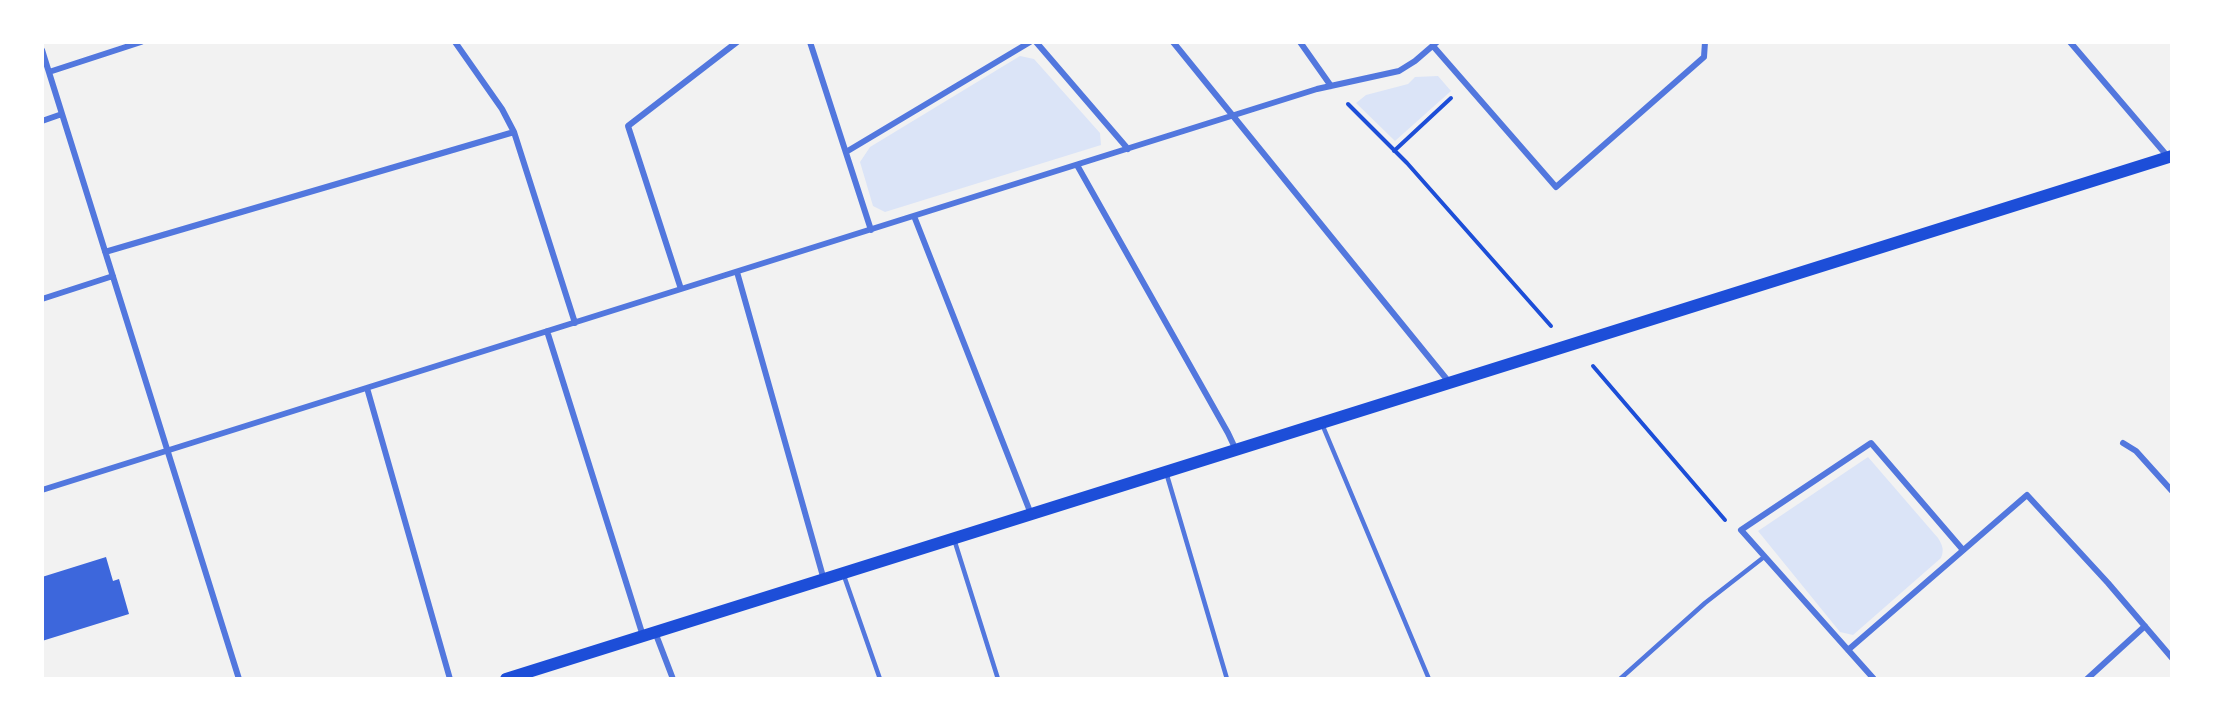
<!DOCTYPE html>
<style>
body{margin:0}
#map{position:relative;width:2214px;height:721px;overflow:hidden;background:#f2f2f2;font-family:"Titillium Web",sans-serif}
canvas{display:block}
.frame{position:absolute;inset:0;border:44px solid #fff;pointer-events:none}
</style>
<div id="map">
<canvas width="2214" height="721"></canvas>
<div class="frame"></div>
</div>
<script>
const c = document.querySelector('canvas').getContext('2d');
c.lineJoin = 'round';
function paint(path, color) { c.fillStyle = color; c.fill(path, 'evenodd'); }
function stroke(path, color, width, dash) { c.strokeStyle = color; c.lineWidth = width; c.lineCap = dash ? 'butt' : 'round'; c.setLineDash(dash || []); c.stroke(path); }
paint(new Path2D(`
 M1020 56 1034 59 1100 133 1101 145 885 212 873 206 860 162 870 147Z
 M1438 76 1451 91 1395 141 1356 103 1366 95 1408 84 1415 77Z
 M1868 457 1938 538C1943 546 1944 550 1941 558L1853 635 1840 632 1758 531Z`), '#dbe4f7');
paint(new Path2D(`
 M106 557 113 581 119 579 129 614 42 641V577Z`), '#3d67dc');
stroke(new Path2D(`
 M1348 104 1407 163 1551 326
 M1394 151 1451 98
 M1593 366 1725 520`), '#1d4ed8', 4);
stroke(new Path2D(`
 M1322 424 1429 679
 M1166 472 1227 679
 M954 539 998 679
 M843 573 880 679
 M1620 679 1705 603 1764 557`), '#5277de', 4.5);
stroke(new Path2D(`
 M455 42 502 109 514 132 575 323
 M810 42 871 230
 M1036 42 1128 149
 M1173 42 1449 382
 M1300 42 1331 86
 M2070 42 2169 158
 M1433 46 1556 187 1704 57 1705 42
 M42 50 239 679
 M49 72 141 42
 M42 121 62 114
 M846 152 1030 42
 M1077 165 1228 433 1236 450
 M914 216 1031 514
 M105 252 514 132
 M737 272 824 580
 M681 289 628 126 737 42
 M42 299 113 276
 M547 331 643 636
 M367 388 450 679
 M2123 443 2136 451 2172 491
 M42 490 1317 89 1399 71 1415 61 1437 42
 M655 632 673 679
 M1848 650 2027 495 2108 583 2172 658
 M1874 679 1741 530 1871 443 1963 550
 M2087 679 2145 626`), '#5277de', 6);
stroke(new Path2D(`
 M506 679 2172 156`), '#1d4ed8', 12);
</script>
